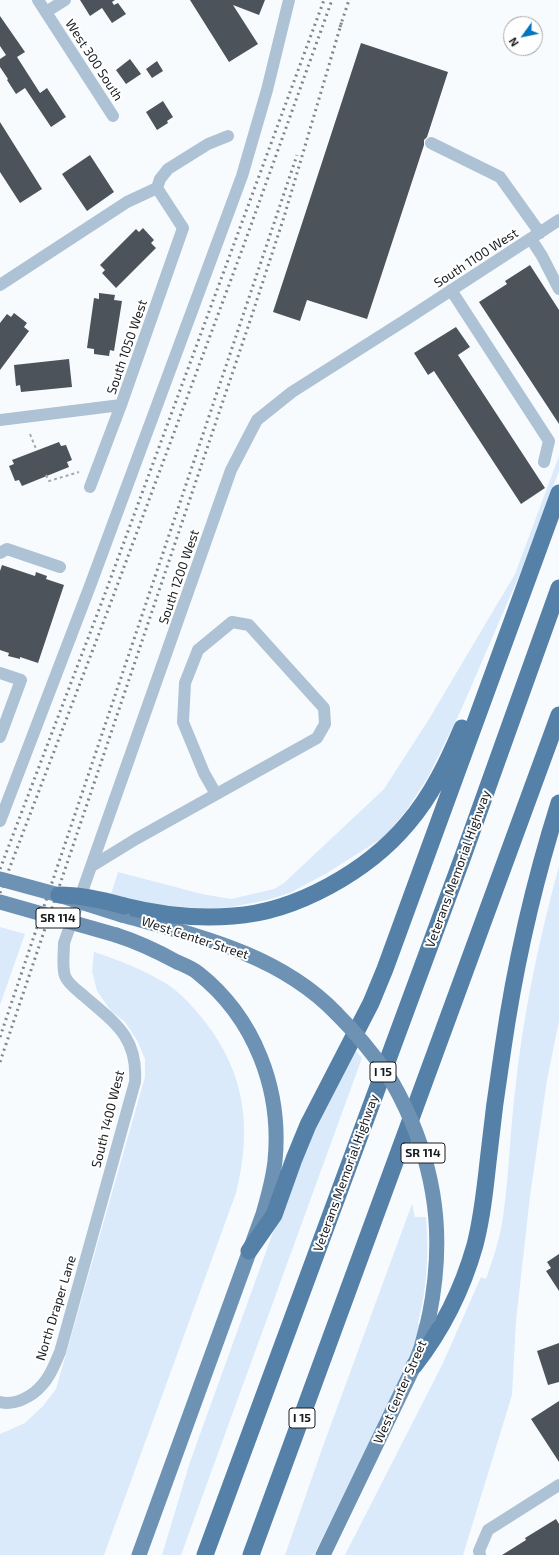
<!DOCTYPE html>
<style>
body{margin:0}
#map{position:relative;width:559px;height:1555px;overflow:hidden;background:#f8fbfe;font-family:"Exo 2",sans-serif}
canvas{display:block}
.north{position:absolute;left:503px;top:16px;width:40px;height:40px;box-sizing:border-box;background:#fff;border:1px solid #a3a4a5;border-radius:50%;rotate:237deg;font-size:11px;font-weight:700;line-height:16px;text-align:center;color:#191c1f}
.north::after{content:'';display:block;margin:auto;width:14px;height:18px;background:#0074be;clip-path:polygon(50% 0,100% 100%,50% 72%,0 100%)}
</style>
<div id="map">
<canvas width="559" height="1555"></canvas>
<div class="north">N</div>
</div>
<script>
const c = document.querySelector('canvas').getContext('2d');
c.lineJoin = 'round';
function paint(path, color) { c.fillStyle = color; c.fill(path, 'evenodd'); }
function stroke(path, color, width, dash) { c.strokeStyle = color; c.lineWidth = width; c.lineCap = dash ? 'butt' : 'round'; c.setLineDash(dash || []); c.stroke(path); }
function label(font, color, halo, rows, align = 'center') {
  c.font = font + ' "Exo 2",sans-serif'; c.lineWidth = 4; c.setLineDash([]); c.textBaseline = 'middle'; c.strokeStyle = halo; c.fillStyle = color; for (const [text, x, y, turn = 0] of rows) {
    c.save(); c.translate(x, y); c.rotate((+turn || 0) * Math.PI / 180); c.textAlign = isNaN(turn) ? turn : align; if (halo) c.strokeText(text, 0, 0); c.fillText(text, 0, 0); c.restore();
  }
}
paint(new Path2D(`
 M559 456V471L525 562 461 710 428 777 406 811 384 837 327 873 290 893 267 900 232 907 204 909 150 904 111 894 118 872 202 894 231 899 274 889 284 883 384 789 429 719 515 574Z
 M559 866V1021L547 1080 530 1196 516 1321 512 1395 463 1555H345L443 1363 481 1277 486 1279C493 1259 500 1238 503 1217 509 1175 510 1133 515 1091 523 1015 539 939 559 866Z
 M0 927 25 934 0 1005Z
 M94 952C119 960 144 970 167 984 182 994 195 1009 206 1023 246 1075 252 1130 236 1193L104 1555H0V1434L25 1423 43 1406 56 1389 145 1077V1059L138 1042 125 1022 111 1011 97 991 92 971Z
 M355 1050 362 1058 181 1555H162L190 1462 281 1210 309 1142Z
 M412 1204 415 1217H426C429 1253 427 1288 418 1323L420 1326 414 1347 399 1382 314 1555H285L323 1446Z`), '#daeafa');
paint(new Path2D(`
 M80 0H115L112 2 114 5 118 3 126 14 112 23 102 8 90 16Z
 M190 0H265L259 15 233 5 258 44 229 62Z
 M0 16 25 52 17 57 40 93 47 88 66 117 51 127 25 88 16 94 7 80 8 79 0 67V59L6 55 0 46Z
 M361 43 448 72 427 137 424 140V145L367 319 307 300 300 321 273 312Z
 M130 59 141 74 126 84 116 70Z
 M157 61 163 71 152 78 146 69Z
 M163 101 173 117 167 121 168 123 157 130 146 112Z
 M0 122 42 189 20 203 0 172Z
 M90 155 114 192 87 211 62 174Z
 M143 228 154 240 151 243 156 248 116 288 102 273 105 270 100 265 136 229 139 232Z
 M530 265 559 310V424L479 302 507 284 505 281Z
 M99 293 115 295 114 300 122 301 114 351 110 350 109 356 94 354V349L87 348 94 298 99 299Z
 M14 313 27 323 24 327 29 331 0 370V323L7 314 11 317Z
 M456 327 470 347 458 355 545 488 521 504 434 371 428 375 414 353Z
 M69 359 72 387 21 392 20 385 16 386 14 365Z
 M59 442 61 446 66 445 72 460 67 462 69 467 22 486 19 480 15 481 9 466 14 464 12 460Z
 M2 565 35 576 36 572 47 576 46 579 64 585 38 663 20 657V659L8 656 9 653 0 650V571Z
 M559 1254V1291L546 1271 551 1268 547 1262Z
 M559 1343V1382L548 1385 537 1351Z
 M559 1401V1462L531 1419Z
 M556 1519 559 1524V1555H502L526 1540 525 1538Z`), '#4c535a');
stroke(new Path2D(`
 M30 434 36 449
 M46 475 49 481 79 472`), '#a5a8ab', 2, [3, 3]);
stroke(new Path2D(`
 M38 0 113 116
 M46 12 65 0
 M431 143 500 177 540 233
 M531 239 542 256 559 289
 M0 285 127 202 157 188 160 179 168 169 208 144 228 136
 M451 290 549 441 544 462
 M0 420 121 405 183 228 157 188
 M90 487 121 405
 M0 553 7 549 60 567
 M0 673 21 680 0 737
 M0 821 90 586 242 176 267 90 289 0
 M92 866 136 839 317 738 325 724 324 708 249 625 232 622 198 650 185 683 183 722 204 773 216 794
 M0 1402C15 1406 33 1396 42 1385 51 1376 55 1363 60 1352L135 1082C138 1037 115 1023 84 996 78 991 68 984 65 976 62 968 64 952 64 943L231 470 257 420 292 392 407 319 559 220
 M480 1555 479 1551 488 1530 559 1485`), '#aec2d5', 12);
stroke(new Path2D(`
 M122 915C198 936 279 954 336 1013
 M116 935C138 942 157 951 177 962 184 965 192 968 198 973 255 1018 282 1090 275 1161 273 1180 268 1197 263 1214L139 1555
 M323 1555 414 1366 421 1348 429 1317`), '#6d92b3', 15);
stroke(new Path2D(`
 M124 906C160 915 196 919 233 916 296 912 368 871 408 823 432 795 448 761 462 728
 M249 1251 274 1215 294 1159 308 1125 371 1003 385 969 559 493
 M414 1366C443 1329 462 1291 475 1245 482 1218 485 1190 488 1162 492 1124 497 1086 503 1048 515 965 534 882 559 803
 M205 1555 462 859 559 588
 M251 1555 559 715`), '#5580a7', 17);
stroke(new Path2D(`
 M340 27 349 0
 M0 869 103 599 324 0
 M0 893 108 610 242 250 332 0
 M0 1037 297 155
 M0 1062 251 318 284 217 342 21`), '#828588', 3, [2, 4]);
stroke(new Path2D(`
 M0 879 59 895 122 915
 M0 902 116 935
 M336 1013C355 1032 372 1052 387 1074 397 1089 404 1104 411 1120 439 1186 443 1248 429 1317`), '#6d92b3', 15);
stroke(new Path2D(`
 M59 895C82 895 103 900 124 906`), '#5580a7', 17);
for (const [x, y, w] of [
 [58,918,44],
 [383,1072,26],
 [423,1153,44],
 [302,1418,26]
]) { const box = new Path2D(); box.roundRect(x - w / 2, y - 10, w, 20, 3); c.fillStyle = '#fff'; c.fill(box); stroke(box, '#191c1f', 1); }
label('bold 12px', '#191c1f', null, [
 ["SR 114",58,918],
 ["I 15",383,1072],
 ["SR 114",423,1153],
 ["I 15",302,1418]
]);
label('13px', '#191c1f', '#fff', [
 ["West 300 South",94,60,57],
 ["South 1100 West",476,258,-33],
 ["South 1050 West",127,347,-71],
 ["South 1200 West",179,577,-71],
 ["Veterans Memorial Highway",458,869,-70],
 ["West Center Street",195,938,18],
 ["South 1400 West",108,1119,-76],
 ["Veterans Memorial Highway",346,1173,-70],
 ["North Draper Lane",56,1308,-73],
 ["West Center Street",400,1392,-66]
]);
</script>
